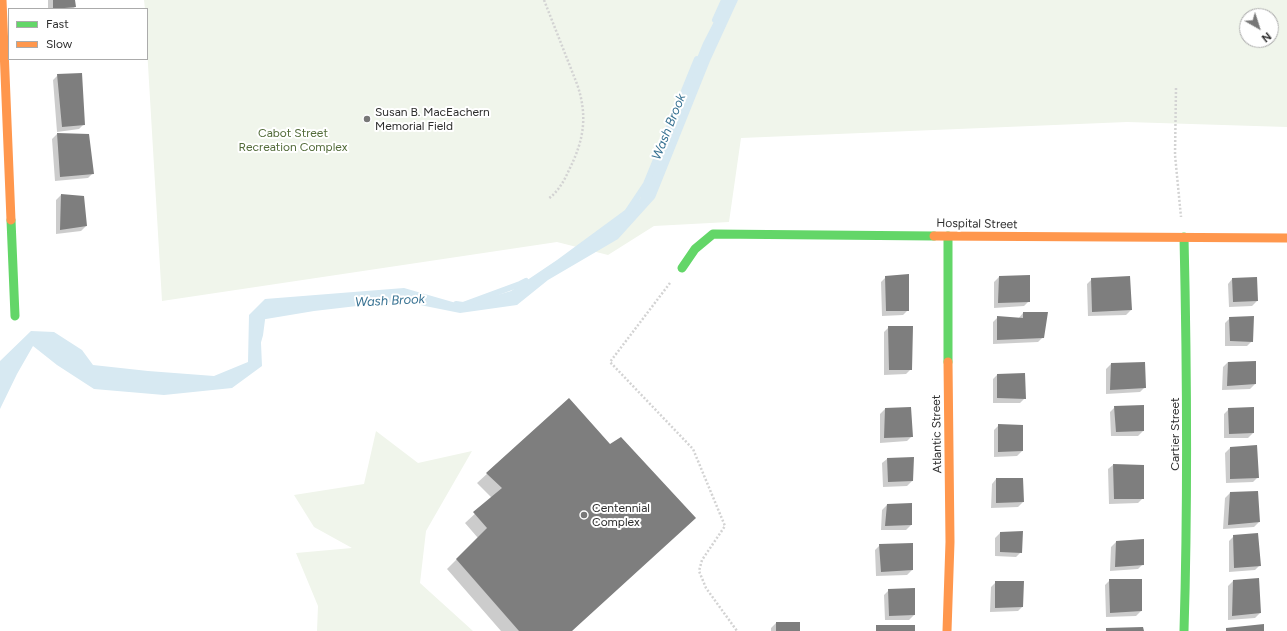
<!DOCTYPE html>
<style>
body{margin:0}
#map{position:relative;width:1287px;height:631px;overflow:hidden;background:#fff;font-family:Figtree,sans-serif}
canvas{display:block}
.legend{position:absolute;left:8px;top:8px;width:140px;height:52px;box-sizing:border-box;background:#fff;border:1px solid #ababab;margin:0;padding:5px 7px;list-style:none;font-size:12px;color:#2e2e2e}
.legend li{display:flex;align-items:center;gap:8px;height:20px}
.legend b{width:20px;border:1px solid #ababab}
.north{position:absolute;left:1239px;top:8px;width:40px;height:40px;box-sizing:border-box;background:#fff;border:1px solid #ababab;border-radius:50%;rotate:141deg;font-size:11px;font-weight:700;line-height:16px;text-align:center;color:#2e2e2e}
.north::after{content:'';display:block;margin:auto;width:14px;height:18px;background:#777;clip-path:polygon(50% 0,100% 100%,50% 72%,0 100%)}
</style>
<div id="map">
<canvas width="1287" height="631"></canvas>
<ul class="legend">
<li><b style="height:5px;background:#63d668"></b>Fast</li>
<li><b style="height:5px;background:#ff974d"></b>Slow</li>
</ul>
<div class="north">N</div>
</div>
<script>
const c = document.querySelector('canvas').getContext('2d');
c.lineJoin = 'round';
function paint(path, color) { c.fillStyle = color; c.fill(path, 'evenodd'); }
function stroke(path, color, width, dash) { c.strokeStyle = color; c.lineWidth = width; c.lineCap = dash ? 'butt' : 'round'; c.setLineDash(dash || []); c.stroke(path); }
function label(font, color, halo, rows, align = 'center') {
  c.font = font + ' Figtree,sans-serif'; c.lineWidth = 4; c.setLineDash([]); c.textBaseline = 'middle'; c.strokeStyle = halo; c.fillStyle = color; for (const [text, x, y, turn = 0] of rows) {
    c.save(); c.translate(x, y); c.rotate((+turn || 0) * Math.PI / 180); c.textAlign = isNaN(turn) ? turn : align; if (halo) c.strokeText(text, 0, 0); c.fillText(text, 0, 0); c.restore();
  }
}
paint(new Path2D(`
 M144 0H1287V127L1127 122 741 138 729 222 654 226 608 255 557 242 162 301 147 48V9H145ZM1247 16H1271V40H1247Z
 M376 431 418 463 472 451 426 531 420 583 473 631H317L318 606 296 553 352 548 314 527 294 495 364 484Z`), '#f0f5eb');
paint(new Path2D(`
 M725 0H738L710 61 655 198 618 239 548 280 517 305 460 313 400 301 314 311 260 320 262 366 232 388 164 395 94 389 57 365 33 346 17 374 0 409V361L31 331 54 332 82 350 93 365 148 371 214 376 248 362 249 315 265 299 404 288 463 305 511 291 557 260 640 199 703 43Z`), '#d7e9f2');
paint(new Path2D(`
 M48 0H74L75 7 72 9H48Z
 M58 75 84 124 79 129 57 132 53 80Z
 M57 134 93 173 88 178 55 181 52 139Z
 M61 195 86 226 81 231 56 234V200Z
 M886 277 908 310 903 315 882 316 881 282Z
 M999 277 1029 301 1024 306 994 308V282Z
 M1256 278 1257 301 1252 306 1229 307 1228 284 1232 279Z
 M1092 279 1131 310 1126 315 1088 316 1087 284Z
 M1023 313 1043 337 1038 342 993 344V322L998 317 1018 319Z
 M1230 318 1252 341 1247 346H1225V323Z
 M889 327 911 369 906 374 884 375V332Z
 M1228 362 1255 384 1250 389 1222 390 1223 367Z
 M1111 364 1145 387 1140 392 1106 394V369Z
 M998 374 1025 398 1020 403H993V379Z
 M569 399 571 631H501L447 569 478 538 465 523 492 498 477 483Z
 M1115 407 1143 431 1138 436H1111L1110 412Z
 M885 409 912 436 907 441 880 443V414Z
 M1229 409 1253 433 1248 438H1224V414Z
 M999 425 1022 451 1017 456 994 457V430Z
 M1230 448 1258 477 1253 482 1226 483 1225 453Z
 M887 459 912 481 907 486 883 487 882 463Z
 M1113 465 1143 498 1138 503 1109 504 1108 469Z
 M996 479 1023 502 1018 507 991 508 992 484Z
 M1230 493 1259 522 1254 527 1223 529 1225 498Z
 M887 505 911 525 906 530H881L882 510Z
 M1000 533 1021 552 1016 557 995 556V538Z
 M1234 536 1260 565 1255 570 1229 572V541Z
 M1116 542 1143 564 1138 569 1110 571 1111 547Z
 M880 545 912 570 907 575 876 576 875 550Z
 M1110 580 1141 611 1136 616 1106 617 1105 585Z
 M1233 581 1260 613 1255 618 1228 620V586Z
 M996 582 1023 606 1018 611 990 612 991 587Z
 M889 590 914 615 909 620H885L884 595Z
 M776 623 799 631H771V628Z`), '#0003');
stroke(new Path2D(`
 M715 20 724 0
 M628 211 646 184 697 59
 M456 304 463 305 520 284 526 281
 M258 342 260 335 263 312`), '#d7e9f2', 6);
paint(new Path2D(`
 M53 0H75L76 7 53 9Z
 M82 73 85 125 62 127 57 74Z
 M57 133 89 134 94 174 60 177Z
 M61 194 84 196 87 226 60 230Z
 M909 274V311H886L885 276Z
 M1030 275V302L998 303 999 276Z
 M1130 276 1132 310 1092 312 1091 278Z
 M1257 277 1258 301 1233 302 1232 278Z
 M1023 312H1048L1044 338 997 340V316L1023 318Z
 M1254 316 1253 342 1230 341 1229 317Z
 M888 326H913L912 370H889Z
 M1256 361V384L1227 386 1228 362Z
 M1145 362 1146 388 1110 390 1111 363Z
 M1025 373 1026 399 997 398V374Z
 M569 398 610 444 621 437 696 518 572 631H519L456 559 487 528 473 512 502 488 486 473Z
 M1144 405V431L1116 432 1114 406Z
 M911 407 913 437 884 438 885 408Z
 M1254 407V433L1229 434 1228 408Z
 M998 424 1023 425V451L998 452Z
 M1257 445 1259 478 1230 479V447Z
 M914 457 913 481 888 482 887 458Z
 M1113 464 1144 465V499H1114Z
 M996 478H1023L1024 502 996 503Z
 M1258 491 1260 522 1228 525 1230 492Z
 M912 503V525L885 526 887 504Z
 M1023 531 1022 553 1000 552V532Z
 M1258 533 1261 566 1234 568 1233 535Z
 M1144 539V565L1115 567 1116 541Z
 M913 543V570L881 572 879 544Z
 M1259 578 1261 613 1232 616 1233 580Z
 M1109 579H1142V611L1110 613Z
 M995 581H1024L1023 607 995 608Z
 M915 588V615L889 616 888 589Z
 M776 622H800V631H776Z
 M1264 624V631H1226V628Z
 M876 625H915V631H876Z
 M1143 627 1144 631H1106V628Z`), '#7e7e7e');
stroke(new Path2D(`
 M544 0 577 84C588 116 584 140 569 170 564 181 558 192 548 199
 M1176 88 1175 155 1181 217
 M670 283 610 362 693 449 725 526 702 560 699 571 706 588 737 631`), '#d3d3d3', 2.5, [2, 2]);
stroke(new Path2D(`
 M11 220 15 316
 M948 236V362
 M1184 237C1187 368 1188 500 1184 631
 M682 268 695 249 713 234 934 236`), '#63d668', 9);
stroke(new Path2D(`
 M2 0 11 220
 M934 236 1287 238
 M947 631 950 542 948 362`), '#ff974d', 9);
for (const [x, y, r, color] of [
 [367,119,4,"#777"],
 [584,515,4,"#777"]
]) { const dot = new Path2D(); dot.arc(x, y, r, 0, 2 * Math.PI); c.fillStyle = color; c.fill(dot); stroke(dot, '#fff', 1.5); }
label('12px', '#2e2e2e', '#fff', [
 ["Susan B. MacEachern",375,112],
 ["Memorial Field",375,126],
 ["Centennial",592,508],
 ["Complex",592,522]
], 'left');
label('12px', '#526b39', '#fff', [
 ["Cabot Street",293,133],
 ["Recreation Complex",293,147]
]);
label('12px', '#2e2e2e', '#fff', [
 ["Hospital Street",977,224,1],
 ["Atlantic Street",937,434,-91],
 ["Cartier Street",1175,434,-90]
]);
label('italic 13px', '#397393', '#fff', [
 ["Wash Brook",669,127,-68],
 ["Wash Brook",390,301,-3]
]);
</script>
